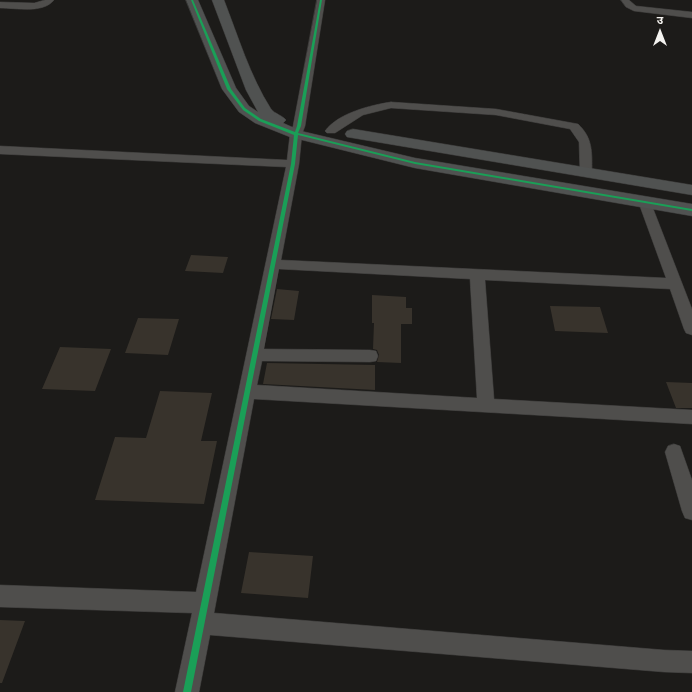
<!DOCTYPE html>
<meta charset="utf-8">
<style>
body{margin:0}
#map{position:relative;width:692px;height:692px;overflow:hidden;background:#1c1b19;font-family:"Asap Condensed","Noto Sans Devanagari",sans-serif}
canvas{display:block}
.north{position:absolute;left:640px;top:12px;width:40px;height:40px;-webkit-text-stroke:3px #1d1b18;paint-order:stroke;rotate:0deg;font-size:11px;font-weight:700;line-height:16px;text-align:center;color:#f4f3f0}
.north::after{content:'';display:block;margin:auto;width:14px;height:18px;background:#f4f3f0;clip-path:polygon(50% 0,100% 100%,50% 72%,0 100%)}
</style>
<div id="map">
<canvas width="692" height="692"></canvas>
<div class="north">उ</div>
</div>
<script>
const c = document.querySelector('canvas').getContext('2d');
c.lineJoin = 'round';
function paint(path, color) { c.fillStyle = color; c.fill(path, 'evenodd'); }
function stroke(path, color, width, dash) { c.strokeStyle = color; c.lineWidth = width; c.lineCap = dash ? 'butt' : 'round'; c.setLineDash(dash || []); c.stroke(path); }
paint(new Path2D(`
 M191 255 228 257 223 273 185 271Z
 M277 289 299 291 294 320 271 319Z
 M372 295 406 297V308H412V324H401V363L377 362 379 355 377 350 373 349 374 323H372Z
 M550 306 600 307 608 333 555 331Z
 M138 318 179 319 168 355 125 353Z
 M60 347 111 349 95 391 42 389Z
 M267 363 375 365V390L263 384Z
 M666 382 692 383V408H676Z
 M160 391 212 393 201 441H217L204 504 95 500 115 437 146 438Z
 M249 552 313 556 308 598 241 593Z
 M0 620 25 621 2 683H0Z`), '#38332c');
const street = new Path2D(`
 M45 0H54C43 14 16 8 0 8V2L34 3Z
 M317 0H325L305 126 302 134 299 164 281 260 666 278 638 201 639 198H649L692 309V335L686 333 684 329 670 289 485 280 494 399 692 410V424L254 399 214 613 664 650 692 651V673L664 672 210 635 199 692H175L192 613 0 607V585L196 592 286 167 0 154V146L287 160 290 134 293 126ZM279 269 470 279 477 398 257 385 262 361 370 362 376 361 378 356 376 351 370 350 264 349Z
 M621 0H629L636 6 692 12V18L634 11 626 7Z
 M391 102 496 109 578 124C593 138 592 152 592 172L590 175H582L580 172 579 142 570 129 496 115 391 108 363 115 335 133H327L325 131C338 113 371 105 391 102Z
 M674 444 680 446 692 480V520L685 518 682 511 665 452 668 446Z`);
const secondary = new Path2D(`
 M186 0H198L236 88 249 106 258 112 246 90 212 0H224C238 36 250 76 271 109 275 114 282 115 286 120L283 123 301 131 415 158 692 204V216L415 168 290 137 255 123 239 112 222 89Z
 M353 129 692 185V195L347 137 345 134 347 131Z`);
stroke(street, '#393837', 1);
stroke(secondary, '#393837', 1);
paint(street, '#4f4e4c');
paint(secondary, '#505251');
paint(new Path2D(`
 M191 0H193L231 89 245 108 261 119 295 132 297 126 320 0H322L301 126 298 133 415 162 692 209V211L415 164 298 135 295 164 191 692H183L291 164 294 135 259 121 243 110 227 89Z`), '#1a9f57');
</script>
